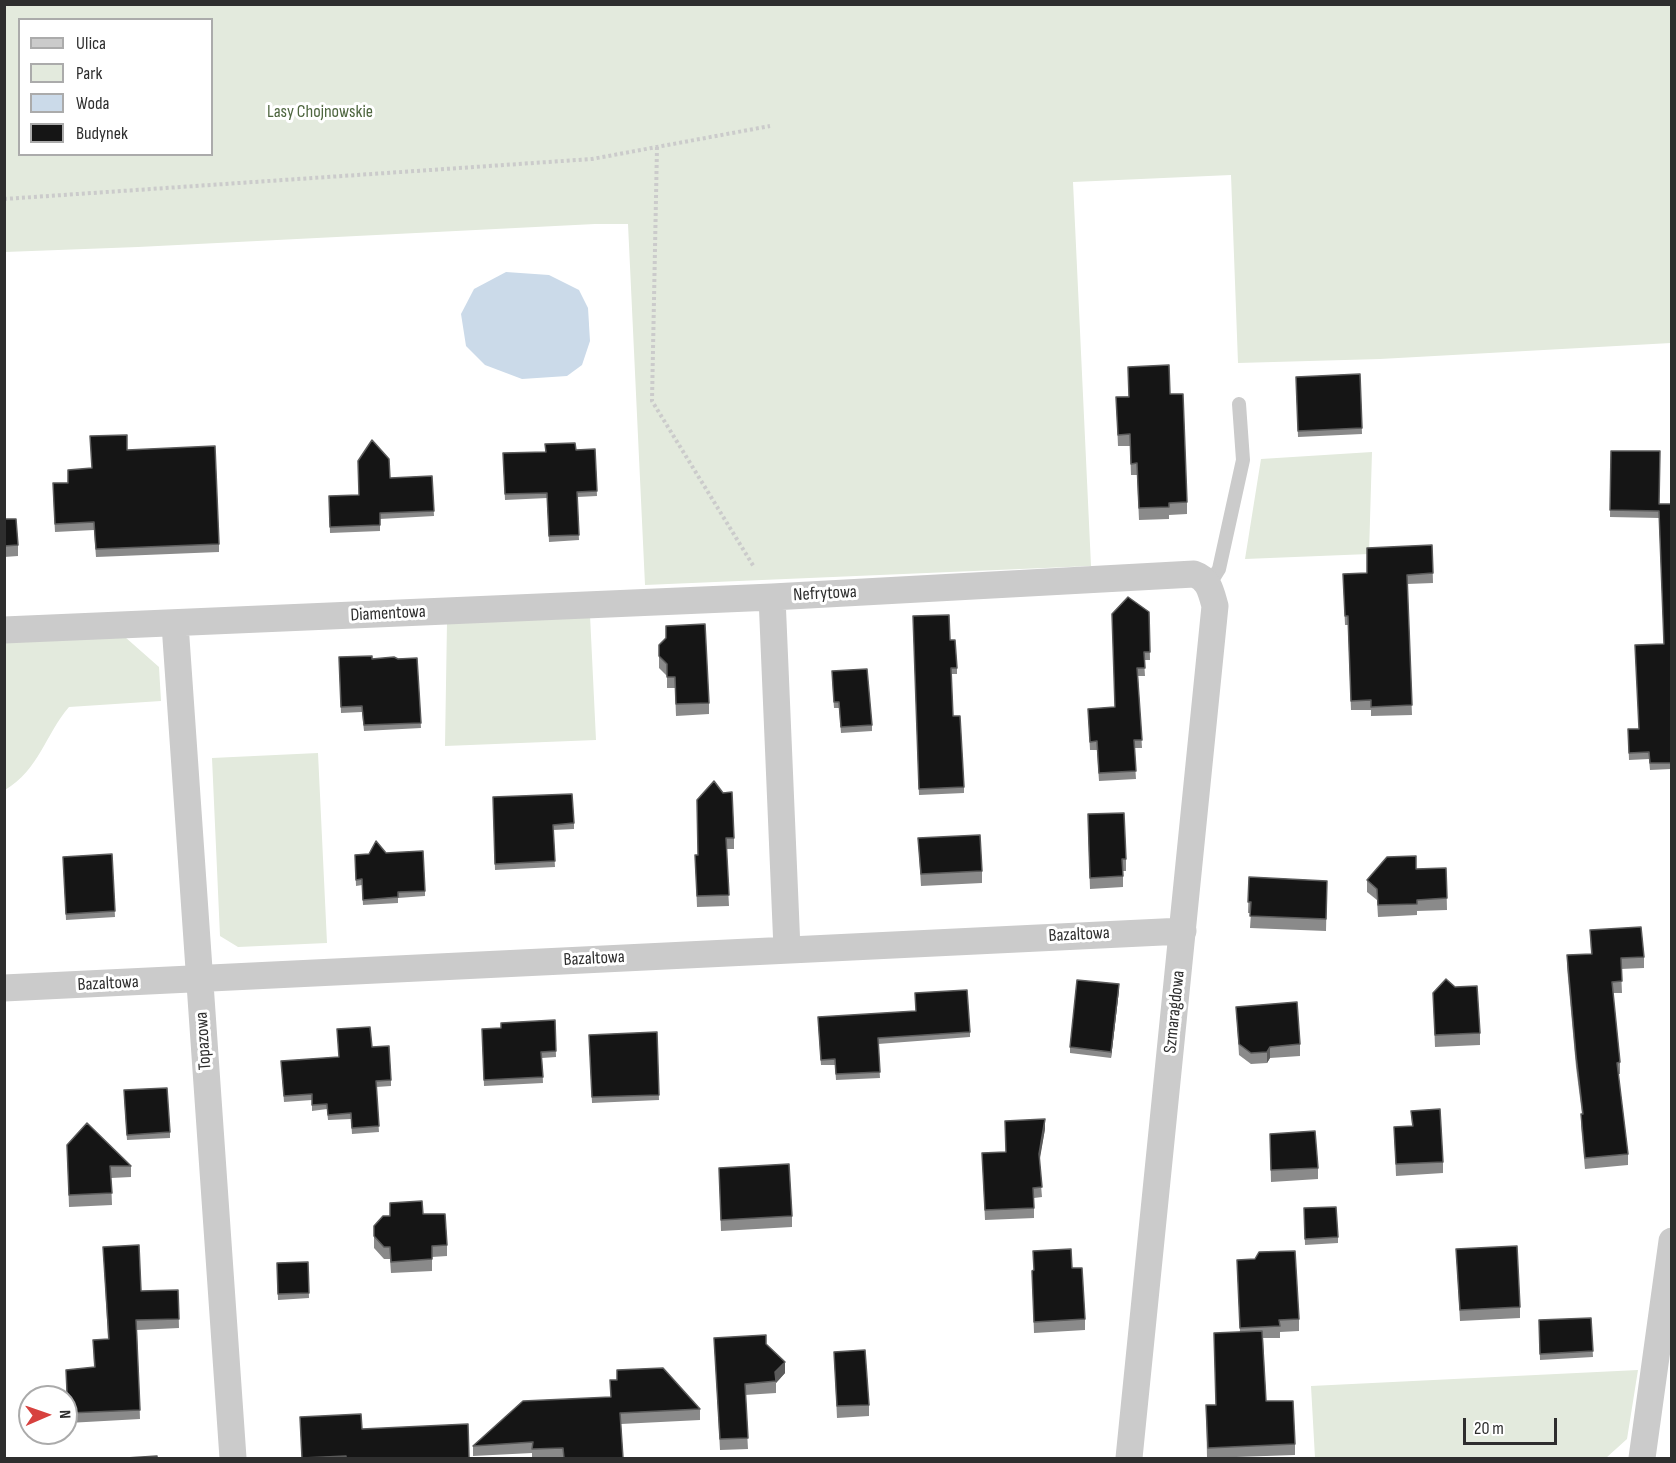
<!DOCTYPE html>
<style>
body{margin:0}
#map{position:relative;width:1676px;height:1463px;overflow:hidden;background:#fff;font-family:"Sofia Sans Condensed",sans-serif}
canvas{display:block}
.frame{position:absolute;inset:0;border:6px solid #2e2e2e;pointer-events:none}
.legend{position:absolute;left:18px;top:18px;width:195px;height:138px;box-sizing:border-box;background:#fff;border:2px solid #ababab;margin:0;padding:8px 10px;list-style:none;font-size:18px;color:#2e2e2e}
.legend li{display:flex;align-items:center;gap:12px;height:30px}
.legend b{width:30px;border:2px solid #ababab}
.north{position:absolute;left:18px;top:1385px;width:60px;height:60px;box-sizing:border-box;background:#fff;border:2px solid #ababab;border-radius:50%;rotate:88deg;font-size:16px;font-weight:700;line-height:24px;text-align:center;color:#2e2e2e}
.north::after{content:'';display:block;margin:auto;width:21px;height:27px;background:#d7413e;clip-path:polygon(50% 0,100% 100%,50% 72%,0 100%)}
.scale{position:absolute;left:1463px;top:1418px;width:94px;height:27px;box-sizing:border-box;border:3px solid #2e2e2e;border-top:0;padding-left:8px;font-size:18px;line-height:21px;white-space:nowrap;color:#2e2e2e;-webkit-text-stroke:4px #fff;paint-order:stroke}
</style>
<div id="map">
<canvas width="1676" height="1463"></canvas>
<div class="frame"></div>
<ul class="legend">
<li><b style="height:8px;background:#cbcbcb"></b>Ulica</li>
<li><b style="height:16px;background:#e3eadd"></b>Park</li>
<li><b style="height:16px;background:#cbdae9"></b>Woda</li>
<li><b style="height:16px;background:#151515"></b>Budynek</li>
</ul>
<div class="north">N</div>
<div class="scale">20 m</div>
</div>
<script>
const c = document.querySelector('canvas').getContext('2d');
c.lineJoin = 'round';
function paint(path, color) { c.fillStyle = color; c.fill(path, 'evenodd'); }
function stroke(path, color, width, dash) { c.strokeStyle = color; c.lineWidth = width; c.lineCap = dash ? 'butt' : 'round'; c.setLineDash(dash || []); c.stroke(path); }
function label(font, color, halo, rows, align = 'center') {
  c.font = font + ' "Sofia Sans Condensed",sans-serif'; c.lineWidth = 6; c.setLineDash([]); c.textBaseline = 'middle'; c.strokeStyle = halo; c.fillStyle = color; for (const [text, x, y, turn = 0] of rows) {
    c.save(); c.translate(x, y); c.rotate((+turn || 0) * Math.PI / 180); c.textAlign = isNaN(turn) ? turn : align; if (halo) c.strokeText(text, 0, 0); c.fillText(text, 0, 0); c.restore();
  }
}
paint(new Path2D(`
 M4 5H1671V343L1380 359 1238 363 1231 175 1073 182 1091 566 645 585 628 224H595L138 247 5 252ZM20 20H212V154H20Z
 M1372 452 1369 554 1245 559 1261 459Z
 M590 615 596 740 445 746 447 622Z
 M125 637 159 667 161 701 69 707C45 735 39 770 5 790L4 642Z
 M318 753 327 943 238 947 220 936 212 758Z
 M1638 1370 1627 1439 1606 1458H1315L1311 1386Z`), '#e3eadd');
paint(new Path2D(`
 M506 272 549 275 579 290 588 308 590 341 582 365 567 376 522 379 485 365 466 346 461 314 474 289Z`), '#cbdae9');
stroke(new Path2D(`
 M657 147 652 401 754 567
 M4 199 592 159 770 126`), '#cbcbcb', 4, [3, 3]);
stroke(new Path2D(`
 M1209 585 1219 569 1243 460 1239 404`), '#cbcbcb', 14);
stroke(new Path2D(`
 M772 597 787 949
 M175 624 233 1458
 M4 630 772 597 1194 574C1209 579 1211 592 1215 606L1129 1458
 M4 988 1183 931
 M1642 1458 1672 1241`), '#cbcbcb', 27);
paint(new Path2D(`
 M1360 374 1362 434 1298 437 1296 377Z
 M1170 394 1187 502V514L1169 515V519L1139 520 1137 475H1131L1130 446H1118L1116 397Z
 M545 444 576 450 595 449 597 496 577 497 579 540 549 542 547 498 505 500 503 453 545 452Z
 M127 450 219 544V552L96 557 94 530 55 532 53 492 92 469Z
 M1611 451 1659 504H1671V769L1650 770 1649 759 1629 760 1628 729H1639L1664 644 1659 518 1610 517Z
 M432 476 434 516 380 519V531L330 533 329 496 359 495 390 478Z
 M4 519 18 545V556L4 557Z
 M1432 545 1433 583 1407 584 1412 715 1371 716V710H1351L1348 625H1345L1343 574 1367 573Z
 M1149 612 1150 660H1144L1145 676H1138L1142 748H1134L1136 779 1099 781 1097 750H1090L1088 709 1115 707Z
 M913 616 957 668V674H951L953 716 964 787V793L919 795Z
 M659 645 709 703V714L676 716 675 688H667V676L659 668Z
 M339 657 372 659 417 658 421 728 364 731 362 712 341 713Z
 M832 677 872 725V731L841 733 839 708H834Z
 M723 793 734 838V849H726L729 906 697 907 695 855H698Z
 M493 797 574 823V829L553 830 555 867 495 870Z
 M1088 826 1126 859V871H1123V887L1090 889Z
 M918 838 982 871V883L921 886Z
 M386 853 425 891V896L398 898V903L363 905 362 885 356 886 355 855Z
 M112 854 115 917 66 920 63 857Z
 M1446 868 1447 910 1417 911V915L1378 917 1377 900 1367 892V880L1416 869Z
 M1249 877 1327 881 1326 931 1250 928 1251 913H1248Z
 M1590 930 1644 957V968L1621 969 1622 993H1613L1620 1062V1074H1618L1628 1154V1165L1585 1169 1581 1126 1582 1114 1576 1067 1567 967V955L1591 954Z
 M1119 990 1111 1058 1070 1053V1047Z
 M1433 993 1480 1033V1045L1435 1047Z
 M1236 1007 1300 1044V1056L1270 1058 1267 1063 1251 1064 1239 1055Z
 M555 1020 556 1057 542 1058 543 1083 484 1086 482 1029 501 1028Z
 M818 1023 970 1032V1037L878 1044 880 1078 836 1080 835 1065H821Z
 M657 1032 659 1100 592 1103 589 1035Z
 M372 1047 391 1080V1086L376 1087 379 1132 352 1134 351 1119 328 1120 327 1109 312 1111V1100L284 1102 281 1061 338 1057Z
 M124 1096 170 1132V1138L127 1140Z
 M1411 1111 1443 1162V1173L1396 1176 1394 1127 1412 1126Z
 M1045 1129 1039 1161 1042 1197 1034 1198V1218L985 1220 982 1153 1005 1152Z
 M1270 1134 1318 1168V1179L1271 1182Z
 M67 1145 131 1166V1177L111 1178 112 1205 69 1207Z
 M719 1168 792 1216V1227L721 1231Z
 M1304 1208 1338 1237V1243L1305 1245Z
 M423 1214 447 1245V1256L432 1257V1271L391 1273 390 1259H384L374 1248V1226Z
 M103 1247 141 1291 178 1290 179 1328 137 1330 140 1419 68 1423 66 1379 94 1368 93 1340 108 1339Z
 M1456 1249 1520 1307V1318L1460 1321Z
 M1237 1260 1299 1319V1331L1280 1332V1338H1263L1266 1401 1295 1444V1455L1207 1458 1206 1405H1216L1240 1332Z
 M308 1262 309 1298 278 1300 277 1263Z
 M1072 1268 1085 1319V1330L1034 1333 1032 1271Z
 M1591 1318 1593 1357 1540 1360 1539 1320Z
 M714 1338 766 1344 785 1373 776 1383V1393L745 1395 748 1449 720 1450Z
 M834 1352 869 1405V1416L837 1418Z
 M523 1401 700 1409V1420L621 1424 623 1458H532V1453L473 1456V1446Z
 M300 1417 362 1429 469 1458H302Z`), '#8a8a8a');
paint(new Path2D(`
 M1119 984V990L1111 1058V1052Z
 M1270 1047V1058L1267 1063V1052Z
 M1045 1119V1129L1039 1164V1154Z
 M785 1362V1373L776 1383 775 1372Z`), '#5b5b5b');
const building = new Path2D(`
 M1169 365 1170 394H1183L1187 502 1169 503V507L1139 508 1137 463 1131 464 1130 434 1118 435 1116 397H1129L1128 367Z
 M1360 374 1362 428 1298 431 1296 377Z
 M127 435V450L215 446 219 544 96 549 94 522 55 524 53 483H68V470L92 468 90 436Z
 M372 440 389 459 390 478 432 476 434 511 380 513V525L330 527 329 496 359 495 358 461Z
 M575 443 576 450 595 449 597 491 577 492 579 535 549 536 547 493 505 494 503 453 546 452 545 444Z
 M1611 451H1660L1659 504H1671V763H1650L1649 752 1629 753 1628 729H1639L1635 645 1664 644 1659 511 1610 510Z
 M4 519H16L18 545 4 546Z
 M1432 545 1433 573 1407 575 1412 705 1371 707V700L1351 701 1348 616H1345L1343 574 1367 573V548Z
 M1128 597 1149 612 1150 652H1144L1145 668H1137L1142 740H1134L1136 771 1099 773 1097 741 1090 742 1088 709 1115 707 1112 614Z
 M949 615 950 640H955L957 668H951L953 716H960L964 787 919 789 913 616Z
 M705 624 709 703 676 704 675 677H667V664L659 656V645L666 638V626Z
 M372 656V659L394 657 398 659 417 658 421 723 364 725 362 706 341 707 339 657Z
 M867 669 872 725 841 727 839 702H834L832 671Z
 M714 781 723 793 732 792 734 838H726L729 895 697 896 695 855H698L697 800Z
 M572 794 574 823 553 825 555 861 495 864 493 797Z
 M1124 813 1126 859H1122L1123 876 1090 878 1088 814Z
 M980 835 982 871 921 874 918 838Z
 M376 841 386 853 423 851 425 891 398 892V897L363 900 362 879 356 880 355 855 369 854Z
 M112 854 115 911 66 914 63 857Z
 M1416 856V869L1446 868 1447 898 1417 900V904L1378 905 1377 889 1367 880 1387 857Z
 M1249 877 1327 881 1326 919 1250 916 1251 902H1248Z
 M1641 927 1644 957 1621 958 1622 981 1612 982 1620 1062 1617 1063 1628 1154 1585 1158 1581 1114H1583L1576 1055 1567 955 1592 954 1590 930Z
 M1446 979 1455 987 1477 986 1480 1033 1435 1035 1433 993Z
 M1077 980 1119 984 1111 1052 1070 1047Z
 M967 990 970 1032 878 1038 880 1072 836 1074 835 1059 821 1060 818 1017 916 1011 915 993Z
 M1297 1002 1300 1044 1270 1047 1267 1052 1251 1053 1239 1044 1236 1007Z
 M555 1020 556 1051 541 1052 543 1077 484 1080 482 1029 501 1028V1023Z
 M370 1027 372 1047 389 1046 391 1080 376 1081 379 1126 352 1128 351 1113 328 1115 327 1104 312 1105V1094L284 1096 281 1061 339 1057 337 1029Z
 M657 1032 659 1095 592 1097 589 1035Z
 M167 1088 170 1132 127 1135 124 1090Z
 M1440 1109 1443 1162 1396 1164 1394 1127 1413 1126 1411 1111Z
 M1045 1119 1039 1154 1042 1187 1033 1188 1034 1208 985 1210 982 1153 1006 1152 1005 1121Z
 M87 1123 131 1166H110L112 1193 69 1195 67 1145Z
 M1315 1131 1318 1168 1271 1170 1270 1134Z
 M789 1164 792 1216 721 1220 719 1168Z
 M422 1201 423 1214H445L447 1245 432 1246V1259L391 1262 390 1247H384L374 1236V1226L383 1216H390V1203Z
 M1336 1207 1338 1237 1305 1239 1304 1208Z
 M139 1245 141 1291 178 1290 179 1319 136 1320 140 1410 68 1413 66 1370 95 1367 93 1340 109 1339 103 1247Z
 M1517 1246 1520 1307 1460 1310 1456 1249Z
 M1071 1249 1072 1268H1082L1085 1319 1034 1322 1032 1271 1034 1270 1033 1251Z
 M1295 1251 1299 1319 1279 1320 1280 1326 1240 1328 1237 1260 1255 1259 1259 1252Z
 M308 1262 309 1293 278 1294 277 1263Z
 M1591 1318 1593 1351 1540 1354 1539 1320Z
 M1262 1331 1266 1401H1293L1295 1444 1208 1448 1206 1405H1216L1214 1333Z
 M766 1335V1344L785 1362 775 1372 776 1381 745 1384 748 1438 720 1439 714 1338Z
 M865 1350 869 1405 837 1406 834 1352Z
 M663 1368 700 1409 620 1413 623 1458H564L563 1448 532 1449 533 1442 473 1446 523 1401 611 1397 610 1380H617V1370Z
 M361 1414 362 1429 468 1424 469 1458H346V1456L302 1458 300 1417Z
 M157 1456V1458H126Z`);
paint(building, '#151515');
stroke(building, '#5b5b5b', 1.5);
label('18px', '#4e663f', '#fff', [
 ["Lasy Chojnowskie",320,112]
]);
label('18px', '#2e2e2e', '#fff', [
 ["Nefrytowa",825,594,-3],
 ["Diamentowa",388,614,-3],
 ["Bazaltowa",1079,935,-3],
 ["Bazaltowa",594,959,-3],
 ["Bazaltowa",108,984,-3],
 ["Szmaragdowa",1175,1012,-84],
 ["Topazowa",204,1041,-94]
]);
</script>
